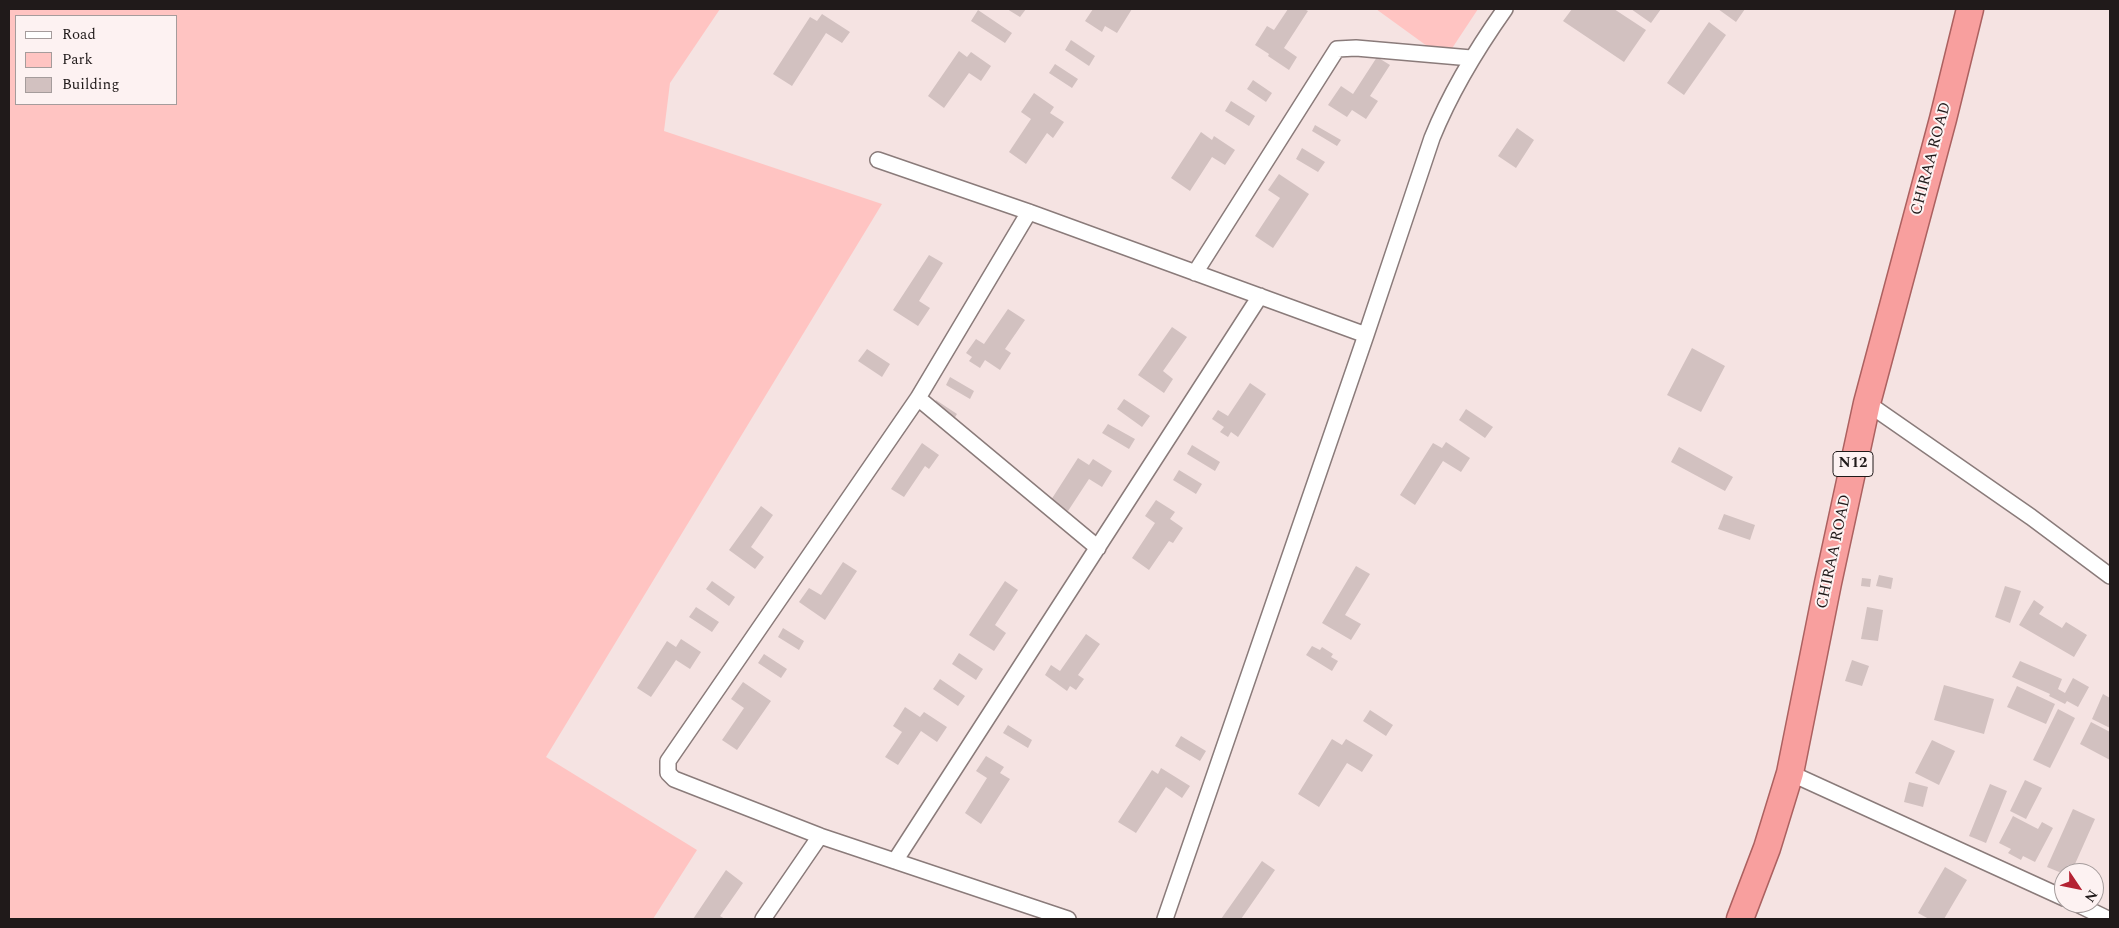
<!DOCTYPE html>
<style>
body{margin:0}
#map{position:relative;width:2119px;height:928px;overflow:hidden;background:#f5e3e2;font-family:Spectral,serif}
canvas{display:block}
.frame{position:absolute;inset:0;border:10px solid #201a1a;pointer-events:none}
.legend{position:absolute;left:15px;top:15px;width:162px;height:90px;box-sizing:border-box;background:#fdf2f2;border:1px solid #a59c9c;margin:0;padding:6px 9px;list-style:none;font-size:15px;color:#201a1a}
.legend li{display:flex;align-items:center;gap:10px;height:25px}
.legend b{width:25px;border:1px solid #a59c9c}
.north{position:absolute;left:2054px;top:863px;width:50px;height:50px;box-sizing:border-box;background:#fdf2f2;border:1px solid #a59c9c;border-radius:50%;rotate:124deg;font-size:14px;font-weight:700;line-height:20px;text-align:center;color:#201a1a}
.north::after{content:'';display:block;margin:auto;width:18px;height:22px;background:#b42233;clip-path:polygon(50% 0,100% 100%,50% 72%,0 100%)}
</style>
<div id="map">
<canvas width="2119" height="928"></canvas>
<div class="frame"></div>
<ul class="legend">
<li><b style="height:6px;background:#fff"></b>Road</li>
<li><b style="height:14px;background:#ffc4c2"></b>Park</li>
<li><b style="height:14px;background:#d2c1c0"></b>Building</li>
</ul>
<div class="north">N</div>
</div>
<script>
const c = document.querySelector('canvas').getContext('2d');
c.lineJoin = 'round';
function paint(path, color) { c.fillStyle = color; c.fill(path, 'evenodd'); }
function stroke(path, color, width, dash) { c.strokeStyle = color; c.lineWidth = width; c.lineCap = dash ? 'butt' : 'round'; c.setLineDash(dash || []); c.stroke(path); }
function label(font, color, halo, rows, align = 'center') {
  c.font = font + ' Spectral,serif'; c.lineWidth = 4; c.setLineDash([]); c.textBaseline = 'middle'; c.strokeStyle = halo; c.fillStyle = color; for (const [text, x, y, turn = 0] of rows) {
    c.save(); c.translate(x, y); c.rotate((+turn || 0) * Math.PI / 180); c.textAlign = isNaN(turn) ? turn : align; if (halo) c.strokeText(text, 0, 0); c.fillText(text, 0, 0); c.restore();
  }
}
paint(new Path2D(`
 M9 9H720L670 83 664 131 882 204 546 757 697 850 653 919H9ZM16 16H176V104H16Z
 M1376 9H1478L1445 59Z`), '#ffc4c2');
paint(new Path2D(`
 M1007 9H1026L1020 17Z
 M1093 9H1132L1117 33 1105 26 1102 32 1085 21Z
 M1288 9H1304L1308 11 1284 48 1297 57 1289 70 1268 56 1269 54 1255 45 1267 26 1274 30Z
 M1572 9H1614L1646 30 1624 62 1563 21Z
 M1631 9H1661L1651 23Z
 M1718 9H1745L1736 22Z
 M978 10 1012 33 1005 43 971 21Z
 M822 14 850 32 842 43 826 33 792 86 773 74 810 17 817 21Z
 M1709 22 1726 35 1684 95 1667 83Z
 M1071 40 1095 56 1089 66 1065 50Z
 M959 51 967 57 971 52 991 66 981 81 969 73 944 108 928 96Z
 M1377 57 1390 65 1370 96 1378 101 1366 119 1352 110 1347 117 1328 105 1341 86 1353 94Z
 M1055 64 1078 79 1072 88 1049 73Z
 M1253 80 1272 93 1266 102 1247 89Z
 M1034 93 1054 107 1050 113 1064 122 1053 138 1047 133 1026 164 1009 152 1031 119 1021 112Z
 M1231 101 1255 116 1249 126 1225 111Z
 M1315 125 1341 140 1337 146 1312 131Z
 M1517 128 1534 140 1516 168 1498 156Z
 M1201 132 1212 140 1214 136 1235 150 1225 165 1212 157 1190 191 1171 178Z
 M1302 148 1325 162 1318 172 1296 159Z
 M1279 174 1309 194 1273 248 1255 236 1280 198 1268 190Z
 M929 255 943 263 919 301 930 308 918 326 893 310Z
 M1008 309 1025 320 1005 349 1011 353 1000 370 985 360 980 368 969 361 972 357 966 353 976 339 984 344Z
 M1172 327 1187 337 1163 371 1173 379 1164 393 1138 375Z
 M1692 348 1725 366 1701 412 1667 395Z
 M867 349 890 364 882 377 858 361Z
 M950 377 974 391 970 399 946 385Z
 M1250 383 1266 394 1238 437 1231 432 1228 437 1220 432 1224 427 1212 419 1218 410 1228 416Z
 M1124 399 1150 416 1142 427 1117 409Z
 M936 400 957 414 952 422 931 408Z
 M1466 409 1493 427 1485 438 1459 420Z
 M1108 424 1135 439 1129 449 1102 433Z
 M1446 442 1470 458 1461 472 1443 461 1415 505 1400 495 1433 443 1442 448Z
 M922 443 939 455 929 469 925 466 904 497 891 489Z
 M1192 445 1220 462 1215 471 1187 454Z
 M1679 447 1733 477 1725 491 1671 462Z
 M1078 458 1089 465 1093 459 1112 471 1102 487 1089 479 1068 511 1051 500Z
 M1179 470 1202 484 1196 494 1173 480Z
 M1156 500 1175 512 1170 519 1183 528 1173 543 1169 541 1149 570 1132 558 1155 523 1145 516Z
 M761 506 773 515 751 547 764 557 755 569 729 550Z
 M1724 514 1755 525 1750 540 1718 529Z
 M843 562 857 571 825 620 799 602 809 588 821 595Z
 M1356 566 1370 574 1345 615 1361 624 1351 640 1322 623Z
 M1879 575 1893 578 1891 589 1876 586Z
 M1862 578 1871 579 1870 587 1861 586Z
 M712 581 735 597 729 606 706 589Z
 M1005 581 1018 590 995 625 1006 633 994 651 969 635Z
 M2005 586 2021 591 2010 623 1995 617Z
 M2034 600 2044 607 2039 614 2062 628 2066 622 2087 635 2074 657 2019 625Z
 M696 607 719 622 712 632 689 617Z
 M1867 607 1883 610 1878 641 1861 639Z
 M783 628 804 641 799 650 778 637Z
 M1086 634 1100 644 1078 675 1084 679 1076 690 1070 686 1067 691 1045 675 1051 665 1060 671Z
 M681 639 701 652 690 669 676 660 651 697 637 688 667 641 676 647Z
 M1312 646 1320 650 1322 647 1333 654 1331 657 1338 661 1332 671 1306 655Z
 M959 653 983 669 976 680 952 664Z
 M764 654 787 669 781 678 758 663Z
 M1852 660 1869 666 1862 686 1845 681Z
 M2020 661 2062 679 2058 689 2065 693 2073 678 2089 687 2078 707 2067 701 2065 704 2049 696 2050 694 2012 677Z
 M940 679 965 696 958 706 933 689Z
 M743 682 771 701 737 750 722 740 744 708 731 699Z
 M1944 685 1994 699 1984 734 1934 720Z
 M2017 686 2055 704 2046 724 2007 707Z
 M2103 694 2110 698V728L2092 719Z
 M905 707 920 717 924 712 947 727 937 742 921 731 898 765 885 757 902 732 893 726Z
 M2058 709 2075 718 2050 768 2033 760Z
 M1370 710 1393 725 1386 736 1363 721Z
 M2091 722 2110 732V760L2080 744Z
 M1008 725 1032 740 1028 748 1003 733Z
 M1181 736 1206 751 1200 761 1175 746Z
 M1332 739 1342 745 1346 739 1373 755 1362 772 1347 763 1319 807 1298 794Z
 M1932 740 1955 751 1939 785 1915 773Z
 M986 756 1004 767 1000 773 1010 779 981 824 965 813 987 778 976 771Z
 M1161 768 1190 786 1182 798 1166 787 1136 833 1118 822 1152 770 1158 774Z
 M2025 780 2042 788 2026 819 2010 811Z
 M1909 782 1928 787 1923 807 1904 802Z
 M1990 784 2007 791 1986 843 1969 836Z
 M2073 809 2095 819 2071 873 2064 874 2047 867Z
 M2013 816 2038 829 2042 822 2053 828 2035 862 2023 856 2021 860 2008 853 2011 849 1999 843Z
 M1262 861 1275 870 1241 919H1221Z
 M1945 867 1967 880 1944 919H1929L1918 913Z
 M726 870 743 883 720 916 725 919H693Z`), '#d2c1c0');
const minor = new Path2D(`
 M878 160 1029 212 1366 335
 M1029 212 918 398 668 761V773L674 779 820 836 1068 919
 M1195 273 1337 49 1356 48 1471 58
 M918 398 1098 548
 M1867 403 2031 517 2110 576
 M1790 773 2064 898
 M895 861 1260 296
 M2075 903 2108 919
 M763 919 820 836
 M1165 919 1366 335 1432 138C1451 91 1476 50 1505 9`);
const trunk = new Path2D(`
 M1740 919 1767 848 1790 773 1828 583 1867 403 1943 119 1970 9`);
stroke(minor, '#8a7b7a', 18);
stroke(trunk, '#ac6160', 29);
stroke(minor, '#fff', 15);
stroke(trunk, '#f89f9e', 26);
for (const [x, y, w] of [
 [1853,464,40]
]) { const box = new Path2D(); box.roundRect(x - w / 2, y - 12.5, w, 25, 4); c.fillStyle = '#fdf2f2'; c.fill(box); stroke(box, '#201a1a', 1); }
label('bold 15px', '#201a1a', null, [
 ["N12",1853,464]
]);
label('16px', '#201a1a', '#fdf2f2', [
 ["CHIRAA ROAD",1932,159,-75],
 ["CHIRAA ROAD",1835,552,-78]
]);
</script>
